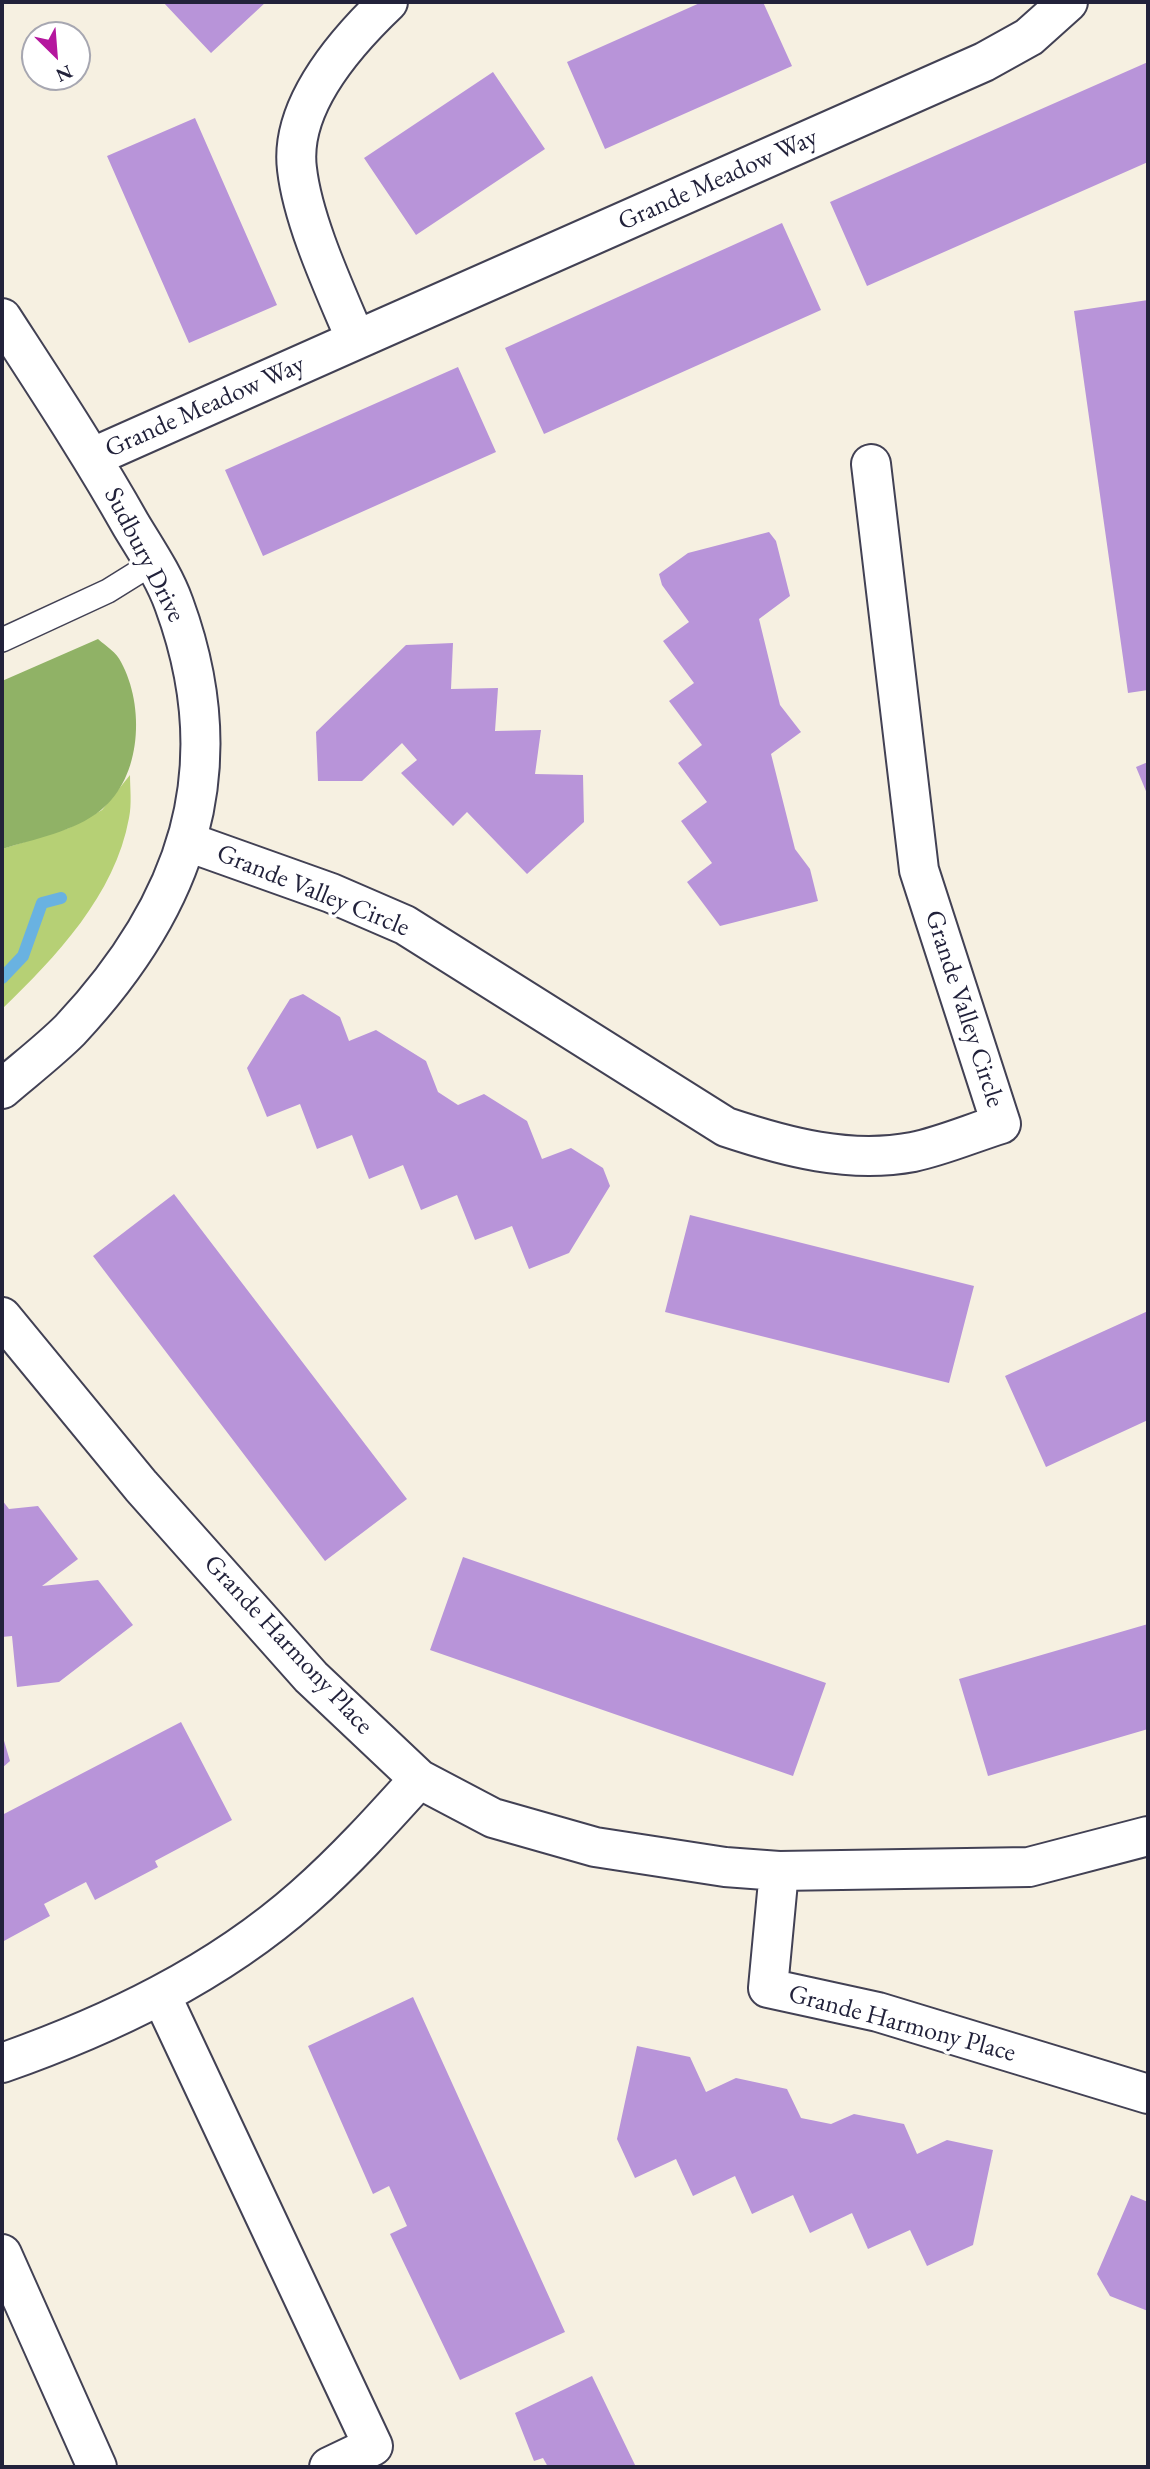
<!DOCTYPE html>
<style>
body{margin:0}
#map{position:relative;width:1150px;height:2469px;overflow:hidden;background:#f6f0e1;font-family:"EB Garamond",serif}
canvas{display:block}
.frame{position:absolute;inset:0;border:4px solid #22223b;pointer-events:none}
.north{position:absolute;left:21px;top:21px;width:70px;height:70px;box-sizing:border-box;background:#fff;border:2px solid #a7a7b1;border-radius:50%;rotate:155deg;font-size:19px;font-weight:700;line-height:28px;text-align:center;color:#22223b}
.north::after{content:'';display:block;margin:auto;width:24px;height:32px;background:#b5179e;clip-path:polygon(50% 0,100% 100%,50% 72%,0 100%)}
</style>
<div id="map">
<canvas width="1150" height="2469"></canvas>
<div class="frame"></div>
<div class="north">N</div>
</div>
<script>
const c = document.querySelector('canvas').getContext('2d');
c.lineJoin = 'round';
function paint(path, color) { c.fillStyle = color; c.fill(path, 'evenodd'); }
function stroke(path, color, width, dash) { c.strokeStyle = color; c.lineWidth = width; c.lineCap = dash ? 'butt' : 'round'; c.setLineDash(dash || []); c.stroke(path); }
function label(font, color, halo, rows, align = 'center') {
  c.font = font + ' "EB Garamond",serif'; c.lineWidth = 7; c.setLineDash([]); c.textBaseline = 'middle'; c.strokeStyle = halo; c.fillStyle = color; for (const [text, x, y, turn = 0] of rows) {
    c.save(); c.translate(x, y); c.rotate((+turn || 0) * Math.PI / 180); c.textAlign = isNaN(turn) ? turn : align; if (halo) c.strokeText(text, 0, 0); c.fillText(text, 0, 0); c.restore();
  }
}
paint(new Path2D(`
 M130 775C130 788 132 804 129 818 115 895 56 957 2 1009V849L69 828 102 810Z`), '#b6d075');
paint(new Path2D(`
 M98 639C106 646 117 653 121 662 145 706 142 777 101 810 74 832 34 839 2 849V681Z`), '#90b266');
stroke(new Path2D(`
 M2 978 23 956 42 903 61 898`), '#69b2e1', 12);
paint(new Path2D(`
 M163 2H266L211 53Z
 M702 2H763L792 66 605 149 567 62Z
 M1148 62V162L867 286 830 202Z
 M493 72 545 149 416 235 364 158Z
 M195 118 277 305 189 343 107 156Z
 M782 223 821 310 544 434 505 348Z
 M1148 300V690L1128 693 1074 311Z
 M458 367 496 452 263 556 225 470Z
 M769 532 776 541 790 596 759 619 780 705 801 732 771 754 795 849 810 869 818 901 720 926 687 882 712 863 681 821 707 802 678 763 702 745 669 701 694 683 663 641 689 622 662 585 659 574 688 553Z
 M453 643 451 689 498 688 495 731 541 730 535 774 583 775 584 822 527 874 467 812 453 826 401 773 417 760 402 743 362 781H318L316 732 406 645Z
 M1148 762V796L1136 767Z
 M303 994 340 1017 349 1041 376 1030 426 1061 438 1092 458 1105 484 1094 527 1121 542 1159 571 1148 603 1168 610 1186 569 1253 529 1269 512 1226 475 1240 457 1195 421 1210 403 1165 369 1179 352 1135 317 1149 300 1104 267 1117 247 1068 290 999Z
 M174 1194 407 1499 325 1561 93 1256Z
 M690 1215 974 1286 949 1383 665 1312Z
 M1148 1311V1420L1046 1467 1005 1376Z
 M2 1500 9 1509 38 1506 78 1559 42 1586 98 1580 133 1625 59 1682 17 1687 12 1636 2 1637Z
 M463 1557 826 1683 793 1776 430 1650Z
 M1148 1624V1729L988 1776 959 1679Z
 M181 1722 232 1820 155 1861 158 1867 95 1900 86 1882 44 1904 50 1916 2 1942V1815Z
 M2 1734 10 1761 2 1768Z
 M413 1997 565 2332 460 2380 390 2234 407 2226 389 2186 373 2194 308 2046Z
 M637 2046 690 2057 706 2092 736 2078 787 2089 801 2118 831 2124 854 2114 904 2124 917 2154 947 2140 993 2150 973 2245 927 2266 910 2230 868 2249 852 2213 810 2233 793 2195 752 2214 735 2176 693 2196 676 2159 635 2178 617 2139Z
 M1131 2195 1148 2202V2311L1110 2296 1097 2274Z
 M592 2376 636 2467H548L543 2458 534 2461 515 2413Z`), '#b894d9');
const lane = new Path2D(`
 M2 640 108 591 153 563`);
const street = new Path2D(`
 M388 2C346 42 289 106 297 169 303 222 335 290 356 340L984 62 1029 37 1068 2
 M2 318C46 386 91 454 131 525 146 550 164 576 174 604 235 770 187 905 70 1030 49 1051 24 1070 2 1089
 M93 457 356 340
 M188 842 331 893 405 925 726 1127C786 1147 849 1164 913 1152 942 1146 972 1133 1001 1124L919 870 871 464
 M2 1317 141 1486 311 1677 419 1779 493 1818 595 1847 725 1867 779 1871 1029 1867 1148 1836
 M779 1871 768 1988 878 2012 1148 2094
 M161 1995 373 2446 329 2467
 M2 2063C110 2025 217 1974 304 1897 345 1861 382 1820 419 1779
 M2 2254 97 2467`);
stroke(lane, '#424154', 26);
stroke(street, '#424154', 42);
stroke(lane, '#fff', 23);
stroke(street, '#fff', 38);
label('26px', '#22223b', '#fff', [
 ["Grande Meadow Way",718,180,-24],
 ["Grande Meadow Way",205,407,-24],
 ["Sudbury Drive",144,555,63],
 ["Grande Valley Circle",313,891,22],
 ["Grande Valley Circle",964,1009,72],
 ["Grande Harmony Place",288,1645,47],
 ["Grande Harmony Place",902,2024,15]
]);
</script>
